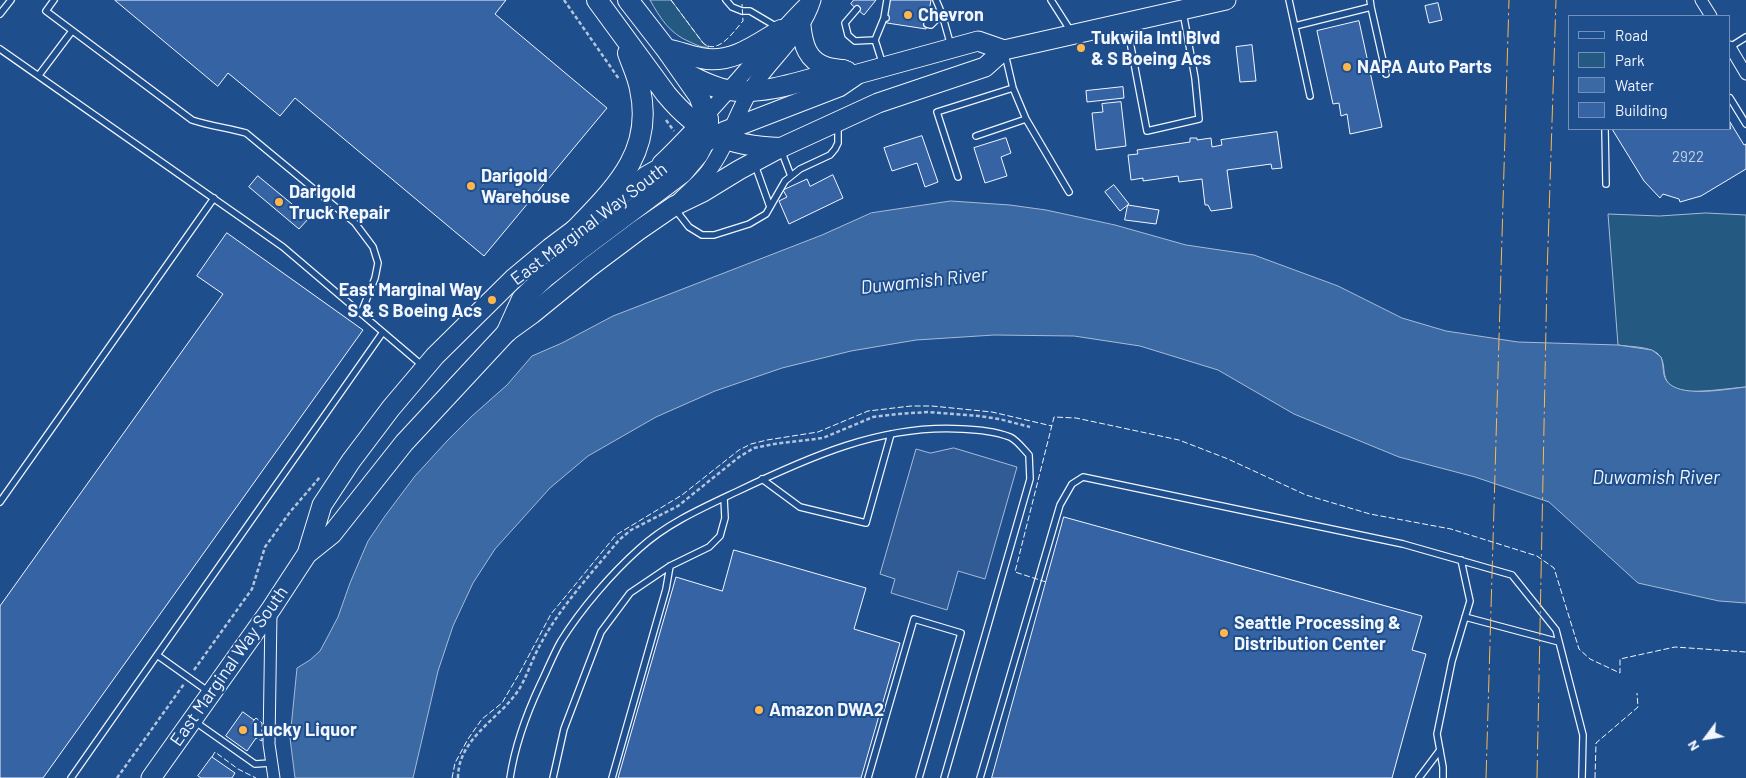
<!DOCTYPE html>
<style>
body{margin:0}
#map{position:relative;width:1746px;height:778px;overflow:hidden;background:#1f4e8c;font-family:Barlow,sans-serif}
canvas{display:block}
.legend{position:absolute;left:1568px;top:15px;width:162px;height:115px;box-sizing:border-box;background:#1f4e8c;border:1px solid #7391ba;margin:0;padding:6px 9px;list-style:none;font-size:15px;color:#f2f6ff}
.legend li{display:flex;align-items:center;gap:10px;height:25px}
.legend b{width:25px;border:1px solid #7391ba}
.north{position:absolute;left:1681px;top:713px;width:50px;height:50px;-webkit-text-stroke:4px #1f4e8c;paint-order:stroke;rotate:239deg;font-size:14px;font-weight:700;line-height:20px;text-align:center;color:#f2f6ff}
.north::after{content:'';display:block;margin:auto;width:18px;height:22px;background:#f2f6ff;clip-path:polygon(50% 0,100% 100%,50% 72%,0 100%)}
</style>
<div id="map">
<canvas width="1746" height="778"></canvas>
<ul class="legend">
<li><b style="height:6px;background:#1f4e8c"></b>Road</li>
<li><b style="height:14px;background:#245a82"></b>Park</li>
<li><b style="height:14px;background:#3b69a3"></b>Water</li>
<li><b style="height:14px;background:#3563a3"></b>Building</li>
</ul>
<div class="north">N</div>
</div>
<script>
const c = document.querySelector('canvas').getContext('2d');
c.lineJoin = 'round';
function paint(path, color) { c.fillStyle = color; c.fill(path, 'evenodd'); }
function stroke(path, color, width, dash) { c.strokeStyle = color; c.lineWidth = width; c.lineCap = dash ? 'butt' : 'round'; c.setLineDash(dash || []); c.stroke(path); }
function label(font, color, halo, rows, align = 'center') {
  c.font = font + ' Barlow,sans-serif'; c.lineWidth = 4; c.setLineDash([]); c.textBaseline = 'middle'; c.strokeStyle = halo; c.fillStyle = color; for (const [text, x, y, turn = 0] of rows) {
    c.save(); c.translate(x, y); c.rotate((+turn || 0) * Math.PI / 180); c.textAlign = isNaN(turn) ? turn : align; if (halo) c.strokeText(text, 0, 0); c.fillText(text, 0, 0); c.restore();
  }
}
const green = new Path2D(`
 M650 0H671L703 43 709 47C702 48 697 45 690 42 670 34 660 18 650 0Z
 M1706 213 1746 215V387C1731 388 1692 394 1679 390 1656 382 1670 363 1657 353 1647 346 1630 347 1618 345L1608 214 1659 216Z`);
paint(green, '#245a82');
stroke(green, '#a8bbd7', 1);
const parking = new Path2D(`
 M954 448 1017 467 985 579 958 571 947 610 891 593 895 579 880 574 916 449 930 453Z`);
paint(parking, '#305b95');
stroke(parking, '#a8bbd7', 1);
const water = new Path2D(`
 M951 201 1010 205 1046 210 1115 225 1186 245 1254 255 1338 286 1402 318 1446 331 1518 342 1618 345 1652 350 1661 357C1664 365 1662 373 1666 380 1678 399 1726 389 1746 387V603L1719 601 1638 583 1549 502 1475 477 1399 457 1294 414 1218 370 1140 346 1074 336 994 335 916 340 851 351 782 368 715 391 656 417 588 456 550 488 495 549 473 583 453 626 438 671 413 778H295L290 738 297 668 310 660 320 651 327 638 338 617 350 583 368 541 385 516 415 476 447 441 472 416 507 385 532 356 562 343 613 316 822 235 871 213Z`);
paint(water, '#3b69a3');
stroke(water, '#a8bbd7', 1);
const building = new Path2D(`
 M115 0H506L495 14 607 108 484 256 295 98 280 116 228 73 218 86Z
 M854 0H876L864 15 851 4Z
 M890 0H931L926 29 887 23Z
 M1438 3 1442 20 1429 23 1425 6Z
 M1359 21 1382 127 1350 134 1347 114 1341 116 1339 103 1333 104 1317 31Z
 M1252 45 1256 81 1240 82 1236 47Z
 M1123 87 1124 98 1087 102 1086 91Z
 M1121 102 1126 146 1096 150 1092 113 1103 112 1102 104Z
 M1730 122 1744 145 1746 144V169L1701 196 1680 202 1679 199 1663 194 1660 198 1644 181 1612 129H1730Z
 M1277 132 1282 168 1272 169 1271 164 1227 170 1232 208 1211 211 1208 205H1205L1202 179 1179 182 1178 176 1143 181V178L1131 180 1128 155 1138 154 1137 150 1190 142V138H1197V140L1211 138 1212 147 1222 145 1221 140Z
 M922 136 938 182 925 187 917 163 892 171 884 148Z
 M1006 138 1011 153 1001 157 1007 176 985 183 974 148Z
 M833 175 843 198 789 224 779 201 787 197 783 190 807 179 810 186Z
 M258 176 309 218 299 229 249 187Z
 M1114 185 1129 204 1120 211 1105 192Z
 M1128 205 1159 210 1156 224 1125 220Z
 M227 233 363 330 43 778H0V606L223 294 197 276Z
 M1064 517 1422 616 1412 650 1426 654 1392 778H992Z
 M734 550 866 588 854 629 900 643 861 778H618L676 577 722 591Z
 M243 712 254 720 252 724 257 727 252 734 256 738 247 751 226 736Z
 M212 757 235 773 232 778H201L198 776Z`);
paint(building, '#3563a3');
stroke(building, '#f2f6ff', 1);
const service = new Path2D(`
 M54 0 46 11 192 120C210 126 228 128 246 133L355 223 373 247 378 263 375 278 361 313
 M726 0 732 7 742 11H750L777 27
 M936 0 942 14 951 46
 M1051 0 1072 33
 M1289 0 1310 96
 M1371 7 1386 74
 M857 9 845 23 848 35 855 41 875 40
 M0 14 11 0
 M886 18H884L887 0
 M927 24 931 25 942 14 929 12
 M1127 26 1147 131 1199 119 1195 78 1183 12
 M1295 26 1371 7 1370 0
 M1730 47 1746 37
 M0 49 283 247 424 367
 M883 65 875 40 884 18
 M39 75 72 31
 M1730 98 1746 124
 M1026 119 1069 192
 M1605 129 1606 184
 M976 136 1026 119 1013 88 1005 54
 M781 150 791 176
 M755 165 770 207
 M958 177 937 112 1013 88
 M675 209 689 227 702 235H714L749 224 766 214 785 181 800 169 830 155 835 149 838 143V126
 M762 479 800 507 866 523 891 434
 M0 502 214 198
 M1465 617 1559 642
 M157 655 209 692
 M194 721 255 764 271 763
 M71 778 383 332
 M510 778C515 745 526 715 540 685 547 671 553 655 561 641 581 609 611 574 639 549 666 524 702 508 736 492 807 458 881 424 962 429 978 430 995 431 1010 437 1017 440 1024 450 1029 455L1030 479 944 778
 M553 778 564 729 601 632 630 593 670 566 709 547 720 536 725 518 724 498
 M612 778 666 589 670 566
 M868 778 914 619 961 633 919 778
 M980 778 1060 505 1072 484 1083 477 1403 544 1512 575 1556 630 1583 735 1582 778
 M1419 778 1440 750
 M1443 778V767L1437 734 1452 661 1470 601 1461 560`);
const minor = new Path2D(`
 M1701 0 1711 16
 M1730 47 1746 74
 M271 613 269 744 274 778`);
const tertiary = new Path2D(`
 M660 163C713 113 756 55 807 4
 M680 200C689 191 699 183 707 173 726 148 735 117 750 91 769 60 802 36 813 0`);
const primary = new Path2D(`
 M801 26C803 44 807 61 827 67 834 69 840 69 847 71
 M307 554 332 534 404 443 507 332 532 314 591 266 639 230 674 206 703 192 739 170 780 148 878 103 985 67 1004 50 1226 0
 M151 778 271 609 307 554 322 505 351 461 391 408 435 356 514 278 550 248 646 176 725 131 839 87 858 74 978 41 1004 50`);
const trunk = new Path2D(`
 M597 0 666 94C699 134 729 146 780 148
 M666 49C678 51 689 56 701 58 731 65 757 44 781 30
 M685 73C699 80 713 88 728 90 765 96 808 79 843 70
 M574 231C614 189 654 153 640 89 638 77 632 65 628 53
 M507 332 522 299 544 278 581 249 682 173 698 154 704 142 708 131V119L699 96 666 49 628 0`);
stroke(service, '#f2f6ff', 8);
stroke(minor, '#f2f6ff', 13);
stroke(tertiary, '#f2f6ff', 17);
stroke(primary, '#f2f6ff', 21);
stroke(trunk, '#f2f6ff', 22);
stroke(new Path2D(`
 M564 0 619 79
 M666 120 674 131
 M194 670 252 589 265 547 290 512 320 477
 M117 778 184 684
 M458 778C458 736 503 718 521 686 528 673 532 660 539 647 559 608 591 574 619 540L631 530 678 506 739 457 754 448 774 444 823 438 873 417 897 414 928 412 979 416 999 419 1030 427`), '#b3c4dc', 2.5, [4, 2.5]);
stroke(service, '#1f4e8c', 5.5);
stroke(minor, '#1f4e8c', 11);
stroke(tertiary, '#1f4e8c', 15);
stroke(primary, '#1f4e8c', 19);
stroke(trunk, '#1f4e8c', 20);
stroke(new Path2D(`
 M671 0 703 43C718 56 734 31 743 21L742 4
 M1046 582 1015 572 1054 417 1076 418 1179 440 1228 459 1306 495 1370 514 1451 529 1537 556 1554 568 1579 649 1590 659 1620 673V659L1675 647 1746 652
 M254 720 256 718 262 723V741L256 738
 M212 757 215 752 238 769 256 778
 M452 778 455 763 468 739 482 719 502 703 519 674 551 614 616 535 682 495 739 450 751 444 767 440 818 432 868 411 911 406H932L992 412 1052 426
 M1595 778 1596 743 1638 707 1637 693`), '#f2f6ff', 1, [6, 2.5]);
stroke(new Path2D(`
 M1486 778 1509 0
 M1537 778 1547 276 1556 0`), '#ffb74d', 1, [18, 4, 2.5, 4]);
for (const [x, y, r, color] of [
 [908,15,5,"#ffb74d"],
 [1081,48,5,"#ffb74d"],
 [1347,67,5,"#ffb74d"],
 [471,186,5,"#ffb74d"],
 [279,202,5,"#ffb74d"],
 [492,300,5,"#ffb74d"],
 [1224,633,5,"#ffb74d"],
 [759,710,5,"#ffb74d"],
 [243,730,5,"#ffb74d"]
]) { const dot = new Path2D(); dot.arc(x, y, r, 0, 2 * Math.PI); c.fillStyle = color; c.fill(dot); stroke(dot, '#1f4e8c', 2); }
label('15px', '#c3d1e8', null, [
 ["2922",1688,157]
]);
label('bold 18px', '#f2f6ff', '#1f4e8c', [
 ["Chevron",918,15],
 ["Tukwila Intl Blvd",1091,38],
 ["& S Boeing Acs",1091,59],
 ["NAPA Auto Parts",1357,67],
 ["Darigold",481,176],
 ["Warehouse",481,197],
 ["Darigold",289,192],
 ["Truck Repair",289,213],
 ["East Marginal Way",482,290,"right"],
 ["S & S Boeing Acs",482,311,"right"],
 ["Seattle Processing &",1234,623],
 ["Distribution Center",1234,644],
 ["Amazon DWA2",769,710],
 ["Lucky Liquor",253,730]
], 'left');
label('18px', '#f2f6ff', '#1f4e8c', [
 ["East Marginal Way South",589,224,-37],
 ["East Marginal Way South",229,666,-55]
]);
label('italic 19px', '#f2f6ff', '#1f4e8c', [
 ["Duwamish River",924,281,-6],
 ["Duwamish River",1656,478]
]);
</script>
